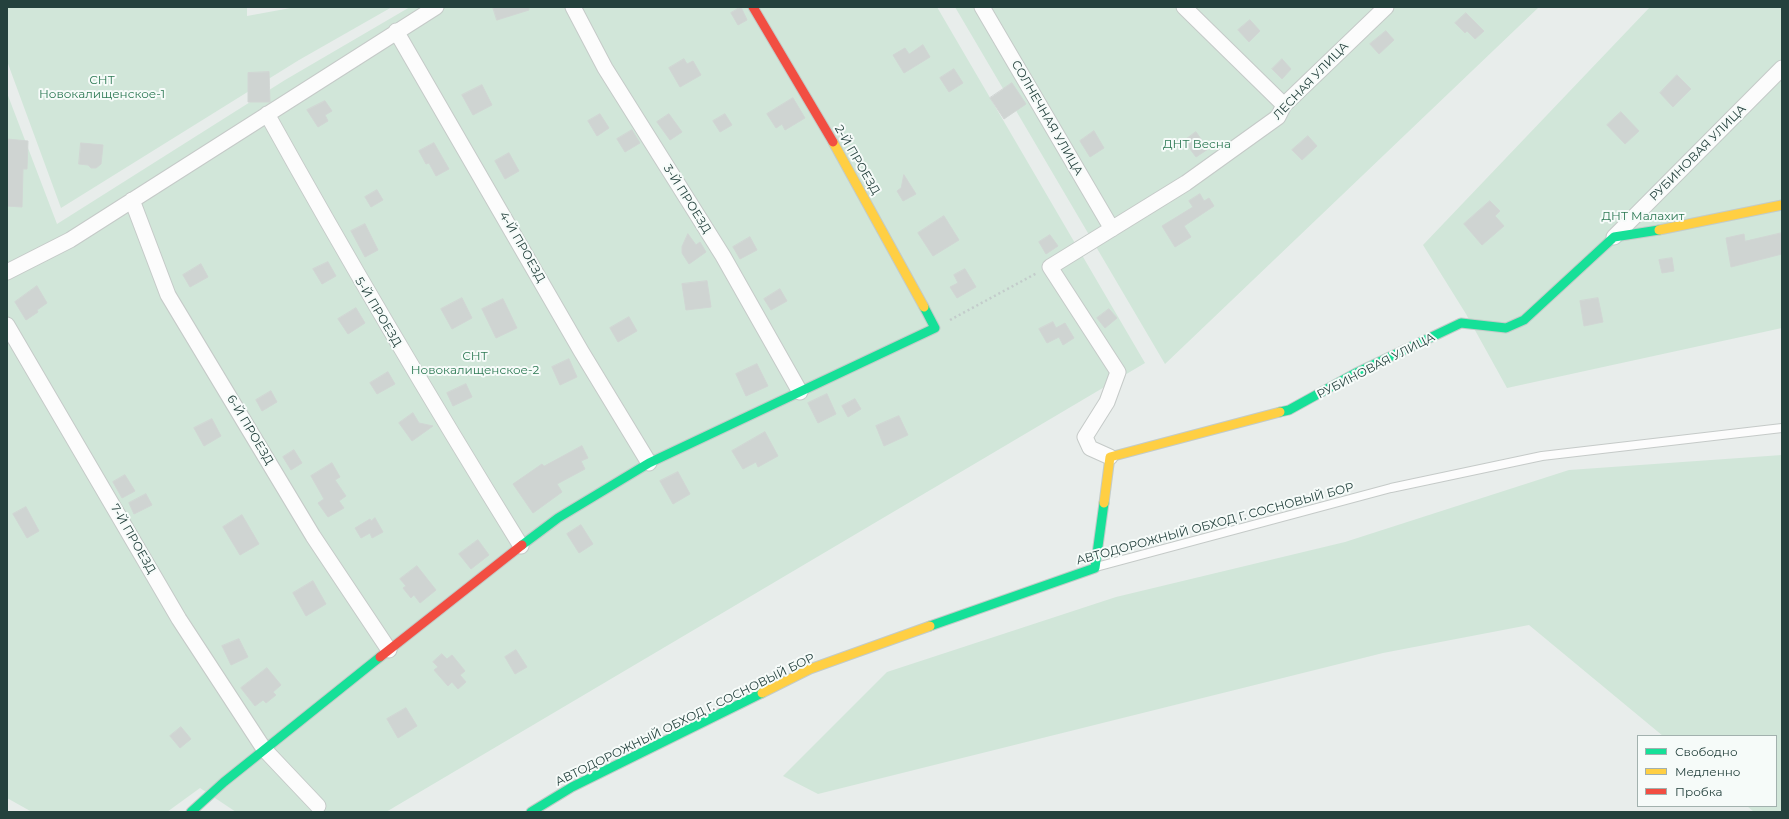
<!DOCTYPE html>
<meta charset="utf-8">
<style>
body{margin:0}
#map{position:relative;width:1789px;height:819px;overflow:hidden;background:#e8edeb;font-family:Montserrat,sans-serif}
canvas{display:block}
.frame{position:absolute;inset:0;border:8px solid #24413d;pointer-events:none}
.legend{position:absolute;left:1637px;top:735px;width:140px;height:72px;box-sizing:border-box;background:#f6fbf9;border:1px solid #a2b1ae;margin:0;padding:5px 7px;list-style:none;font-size:12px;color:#24413d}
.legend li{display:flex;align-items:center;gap:8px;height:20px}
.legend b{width:20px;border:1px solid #a2b1ae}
</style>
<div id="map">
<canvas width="1789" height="819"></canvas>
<div class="frame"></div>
<ul class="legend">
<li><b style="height:5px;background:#16e098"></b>Свободно</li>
<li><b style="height:5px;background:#ffcf43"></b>Медленно</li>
<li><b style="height:5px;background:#f24e42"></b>Пробка</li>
</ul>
</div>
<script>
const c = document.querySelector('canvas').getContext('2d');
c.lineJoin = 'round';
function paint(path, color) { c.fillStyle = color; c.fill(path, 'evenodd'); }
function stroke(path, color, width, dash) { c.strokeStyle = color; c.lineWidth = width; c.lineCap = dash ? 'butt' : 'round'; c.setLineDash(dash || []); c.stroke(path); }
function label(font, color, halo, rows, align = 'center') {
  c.font = font + ' Montserrat,sans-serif'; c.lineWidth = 4; c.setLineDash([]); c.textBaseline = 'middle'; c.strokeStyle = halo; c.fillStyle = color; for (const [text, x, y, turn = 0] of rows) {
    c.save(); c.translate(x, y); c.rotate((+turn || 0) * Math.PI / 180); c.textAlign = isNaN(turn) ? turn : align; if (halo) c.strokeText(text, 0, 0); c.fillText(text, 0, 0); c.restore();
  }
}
paint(new Path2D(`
 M7 7H247V16L296 7H392L299 60 61 208 7 61Z
 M410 7H937L1145 363 386 812H236L200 788 167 812H32L7 798V93L57 224 285 80Z
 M955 7H1539L1165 364Z
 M1650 7H1782V328L1507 388 1466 314 1423 245Z
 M1782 455V812H1754L1747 806H1776V736H1663L1529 625 1383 653 818 794 783 776 887 672 1116 597 1345 542 1569 470Z`), '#d1e6d9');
const building = new Path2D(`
 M493 7H529V10L497 20Z
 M741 7 747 20 738 25 731 13Z
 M1466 13 1484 31 1475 39 1467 31 1465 33 1455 23Z
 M1250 20 1260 31 1249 42 1238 30Z
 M1386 31 1394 40 1379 54 1370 44Z
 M923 45 930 57 904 73 893 55 905 48 909 54Z
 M684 59 687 64 693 61 701 75 680 87 669 68Z
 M1282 59 1291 69 1282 79 1272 69Z
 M954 69 963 83 949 92 940 78Z
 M269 72 270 102H248V73Z
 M1677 75 1691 89 1673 107 1660 93Z
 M1012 83 1026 104 1004 119 990 98Z
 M482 85 492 105 473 115 462 95Z
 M793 98 805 118 785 130 782 124 776 128 767 114Z
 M325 101 332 111 325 115 328 121 318 127 307 110Z
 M1621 112 1639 131 1625 144 1607 125Z
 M600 114 609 128 597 136 588 121Z
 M669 114 682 132 670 140 657 122Z
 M725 114 732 125 720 132 713 121Z
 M632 130 640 143 625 152 617 139Z
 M1094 131 1104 148 1090 157 1080 141Z
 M1196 132 1208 149 1196 157 1184 141Z
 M1308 136 1317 146 1302 160 1292 150Z
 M7 139 28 141 27 169H23L22 207 7 206Z
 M81 143 103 145 101 164 96 168H91L88 165 79 164Z
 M434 143 449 169 436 176 429 163 426 164 419 151Z
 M509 153 519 171 505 179 495 161Z
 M904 175 916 194 903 201 897 191 901 188Z
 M377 190 383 200 371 207 365 197Z
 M1200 194 1204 201 1209 198 1214 206 1184 226 1191 237 1175 247 1162 226 1193 207 1189 201Z
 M1490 201 1500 211 1495 216 1504 226 1482 245 1464 224Z
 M944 216 959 240 933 256 918 233Z
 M365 224 378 250 365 257 351 231Z
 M1782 233V254L1731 267 1726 238 1744 234 1745 241Z
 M688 234 696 245 700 242 706 252 689 264 682 253V247Z
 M1050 235 1058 246 1046 254 1039 242Z
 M750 237 757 250 740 259 733 247Z
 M1672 258 1674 271 1662 273 1659 260Z
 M328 262 336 276 322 284 313 269Z
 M201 264 208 277 190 287 183 275Z
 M965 269 976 287 957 298 950 287 958 283 954 275Z
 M707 281 711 307 686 310 682 284Z
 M37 286 47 303 37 310 38 312 26 320 15 302Z
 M780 289 787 301 771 310 764 299Z
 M462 298 472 318 452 329 441 309Z
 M1598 298 1603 322 1584 326 1580 301Z
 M503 299 517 328 496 338 482 309Z
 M356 308 365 323 348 334 338 319Z
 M1109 309 1117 318 1105 328 1097 318Z
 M629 317 637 331 618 342 610 328Z
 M1053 322 1056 328 1065 323 1074 338 1063 345 1059 337 1047 343 1039 329Z
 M569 359 577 377 560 385 552 367Z
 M757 364 768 386 746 396 736 374Z
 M388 372 395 384 377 394 370 383Z
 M466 384 472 397 453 406 447 393Z
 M271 391 277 402 262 411 256 400Z
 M827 394 836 414 818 423 808 403Z
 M855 399 861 409 848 417 842 406Z
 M413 413 419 423 433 426 412 441 399 423Z
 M899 416 908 435 884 446 876 426Z
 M212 419 221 436 204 446 194 428Z
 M765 432 778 456 758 467 756 462 743 469 732 451Z
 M582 446 588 458 581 461 585 469 557 484 562 492 533 513 513 484 542 464 544 466Z
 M294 450 302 463 291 470 283 457Z
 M332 463 340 477 335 480 346 496 339 501 344 508 328 517 318 503 324 499 311 476Z
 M678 472 690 494 673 504 660 481Z
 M125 475 135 491 122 498 113 482Z
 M146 494 152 505 134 514 129 503Z
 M26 507 39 531 27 538 13 514Z
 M242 515 259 544 240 555 223 527Z
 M375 518 383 532 372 538 370 533 361 538 355 528 370 519 371 521Z
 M581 525 593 544 579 553 567 534Z
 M478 540 489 555 471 569 459 554Z
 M417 566 436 590 420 603 414 595 411 598 403 588 406 586 400 579Z
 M313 581 326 604 306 616 293 593Z
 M239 639 248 657 231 665 222 646Z
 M516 650 527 667 515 674 505 657Z
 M442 654 447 659 452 655 465 671 460 675 466 682 458 689 452 682 448 686 434 670 438 667 433 662Z
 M267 668 281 685 273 692 276 695 266 703 263 700 255 706 241 688Z
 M406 708 417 726 398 738 387 719Z
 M181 727 191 739 180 748 170 736Z`);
paint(building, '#cfd4d2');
stroke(building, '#d1d6d4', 1);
const lane = new Path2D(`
 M1096 567 1391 488 1542 456 1782 428`);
const street = new Path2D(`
 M573 7 605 68 723 256 800 392
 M982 7 1112 229
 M1184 7 1284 105
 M396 31 581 351 649 463
 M267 114C348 260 433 404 521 546
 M132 200 168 295 313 536 389 650
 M1614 237 1782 68
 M7 272 70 240 436 7
 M7 325 179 619 264 749 318 806
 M1110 457 1090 448 1085 437 1107 402 1118 372 1050 267 1186 183 1278 117 1284 105 1386 7`);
const fast = new Path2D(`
 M1280 412 1289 410 1356 373 1461 323 1506 328 1524 320 1614 237 1659 230
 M522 545 558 518 649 463 935 328 924 307
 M930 626 1095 568 1104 503
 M191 812 224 782 380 657
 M531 812 572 787 762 693`);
const slow = new Path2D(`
 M833 142 924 307
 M1659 230 1782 205
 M1104 503 1110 457 1280 412
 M762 693 810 669 930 626`);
const jam = new Path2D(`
 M753 7 833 142
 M380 657 522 545`);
stroke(lane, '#c5cac8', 10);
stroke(street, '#c5cac8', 17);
stroke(fast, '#c3cbc8', 11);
stroke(slow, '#c3cbc8', 11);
stroke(jam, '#c3cbc8', 11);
stroke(new Path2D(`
 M950 320 1037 273`), '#c3cccb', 2.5, [2, 3]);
stroke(lane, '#fcfcfc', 8);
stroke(street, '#fcfcfc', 15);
stroke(fast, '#16e098', 9);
stroke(slow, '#ffcf43', 9);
stroke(jam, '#f24e42', 9);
label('12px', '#2d7954', '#f6fbf9', [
 ["СНТ",102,80],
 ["Новокалищенское-1",102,94],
 ["ДНТ Весна",1197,144],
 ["ДНТ Малахит",1643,216],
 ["СНТ",475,356],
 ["Новокалищенское-2",475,370]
]);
label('12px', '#24413d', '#f6fbf9', [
 ["ЛЕСНАЯ УЛИЦА",1311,81,-46],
 ["СОЛНЕЧНАЯ УЛИЦА",1047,118,60],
 ["РУБИНОВАЯ УЛИЦА",1698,153,-45],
 ["2-Й ПРОЕЗД",857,160,60],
 ["3-Й ПРОЕЗД",687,199,58],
 ["4-Й ПРОЕЗД",522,247,60],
 ["5-Й ПРОЕЗД",378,312,59],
 ["РУБИНОВАЯ УЛИЦА",1376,366,-27],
 ["6-Й ПРОЕЗД",250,430,59],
 ["АВТОДОРОЖНЫЙ ОБХОД Г. СОСНОВЫЙ БОР",1215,524,-15],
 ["7-Й ПРОЕЗД",133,539,60],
 ["АВТОДОРОЖНЫЙ ОБХОД Г. СОСНОВЫЙ БОР",685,720,-26]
]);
</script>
